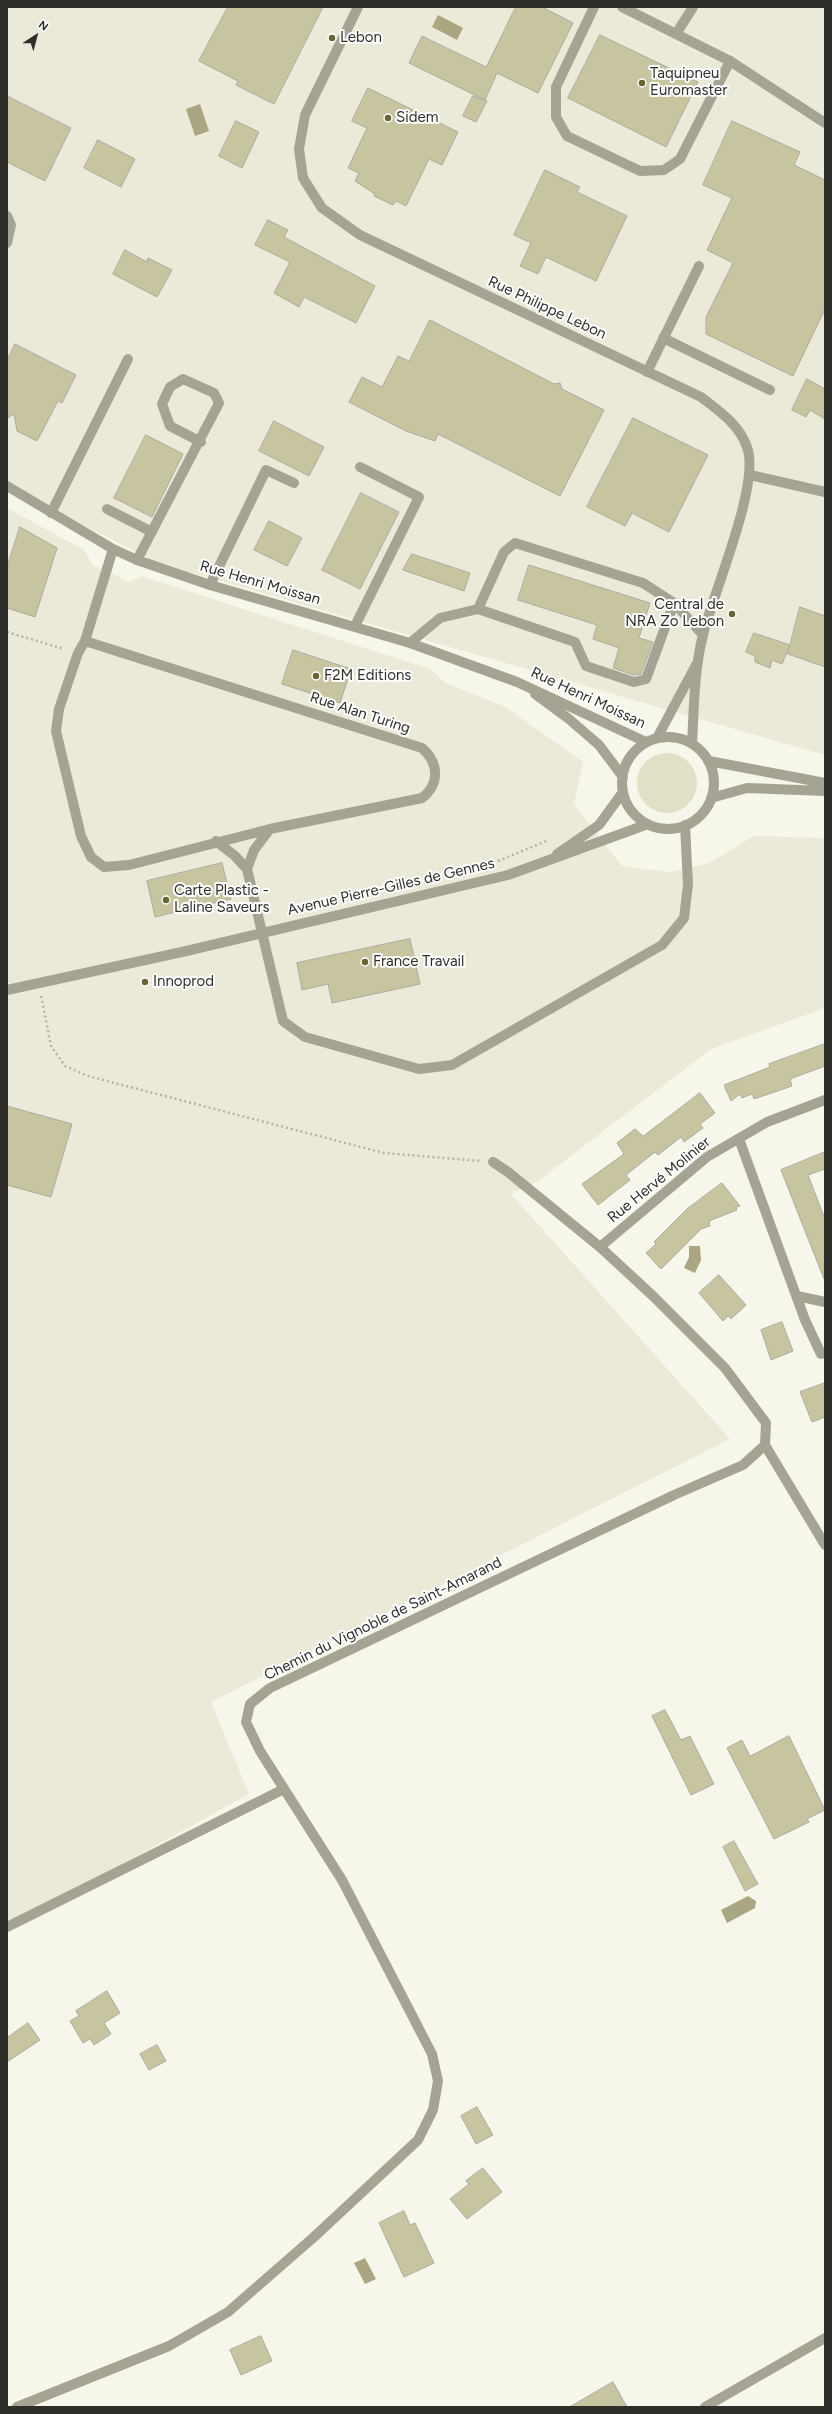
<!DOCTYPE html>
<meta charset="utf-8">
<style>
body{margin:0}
#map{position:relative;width:832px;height:2414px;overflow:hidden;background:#f6f6eb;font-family:Figtree,sans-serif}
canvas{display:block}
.frame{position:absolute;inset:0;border:8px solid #2e2e2a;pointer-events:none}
.north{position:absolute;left:16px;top:16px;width:40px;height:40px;-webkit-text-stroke:3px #fff;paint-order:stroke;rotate:36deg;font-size:11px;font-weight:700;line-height:16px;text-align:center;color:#2e2e2a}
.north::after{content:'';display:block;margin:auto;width:14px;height:18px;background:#2e2e2a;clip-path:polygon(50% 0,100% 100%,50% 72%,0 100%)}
</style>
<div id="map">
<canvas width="832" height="2414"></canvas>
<div class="frame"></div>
<div class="north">N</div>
</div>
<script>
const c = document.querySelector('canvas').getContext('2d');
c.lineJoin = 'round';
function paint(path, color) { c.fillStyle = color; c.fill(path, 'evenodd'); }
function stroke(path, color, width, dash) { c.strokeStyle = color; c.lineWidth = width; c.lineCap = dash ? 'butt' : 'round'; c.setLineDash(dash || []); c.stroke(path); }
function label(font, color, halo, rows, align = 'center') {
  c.font = font + ' Figtree,sans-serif'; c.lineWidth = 4; c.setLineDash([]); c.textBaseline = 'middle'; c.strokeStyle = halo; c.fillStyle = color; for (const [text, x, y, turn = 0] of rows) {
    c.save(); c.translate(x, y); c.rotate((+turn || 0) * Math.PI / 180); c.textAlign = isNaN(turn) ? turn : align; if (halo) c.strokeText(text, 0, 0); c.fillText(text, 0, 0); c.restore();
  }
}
paint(new Path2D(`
 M7 7H825V755L158 563 7 486Z
 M7 508 84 550 93 565 130 582 141 576 430 669 445 683 504 706 583 762 574 804 622 866 669 872 709 863 754 836 825 838V1008L711 1049 538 1181 511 1194 730 1439 211 1702 249 1794 70 1893 7 1922Z`), '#ebead8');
paint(new Path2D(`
 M637 783a30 30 0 1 1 60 0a30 30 0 1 1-60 0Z`), '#e1e0c6');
paint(new Path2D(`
 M438 15 463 28 457 40 432 27Z
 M200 104 209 131 195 136 186 109Z
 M689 1246H700L701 1260 695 1273 684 1268 689 1257Z
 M748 1896 756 1901 755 1908 727 1923 721 1910Z
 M365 2258 376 2279 365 2284 354 2263Z`), '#a9a681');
const building = new Path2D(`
 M228 7H323L274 104 236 85 238 81 199 61Z
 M516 7H542L573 23 538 93 497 73 485 100 409 63 422 36 486 67Z
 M600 35 698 82 666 147 568 98Z
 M368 88 458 132 442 165 429 159 406 206 396 201 393 205 374 196 375 194 355 181 359 173 348 168 367 128 352 121Z
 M7 96 71 128 45 181 7 162Z
 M473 96 487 101 476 122 463 116Z
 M236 121 259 132 242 168 219 156Z
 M732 121 800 152 794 165 825 180V309L793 376 706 334V317L733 263 707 250 732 198 703 185Z
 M98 140 135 159 121 187 84 168Z
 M545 170 580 187 577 192 627 216 596 281 546 257 538 274 520 266 531 243 514 235Z
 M268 220 288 230 284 237 375 286 356 323 304 297 299 307 274 293 290 262 255 245Z
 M125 250 147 262 148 258 172 270 157 297 113 274Z
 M430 320 554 384 560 383 562 389 604 410 560 496 438 434 435 441 406 431 349 402 362 377 382 387 398 356 409 361Z
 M15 344 76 375 62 403 58 401 37 441 17 431 14 414 7 418V361Z
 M807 379 825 389V419L810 410 806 417 792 410Z
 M633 418 708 455 669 532 632 513 625 526 587 507Z
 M274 421 324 447 309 476 259 451Z
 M146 435 183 454 152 517 114 498Z
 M361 493 399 512 360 589 322 570Z
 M269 521 302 538 287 566 254 550Z
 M20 527 57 548 35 617 7 608V567Z
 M412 554 470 573 464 591 403 570Z
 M529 565 650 603 639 638 653 642 641 674 634 675 613 668 619 648 593 639 597 625 518 600Z
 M800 607 825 616V667L788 654Z
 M754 633 790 645 782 664 772 660 770 668 755 662V656L746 652Z
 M293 650 351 669 340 703 282 684Z
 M222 863 231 899 155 917 147 881Z
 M410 939 420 984 332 1003 328 984 302 990 297 963Z
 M825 1044V1066L790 1079 792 1086 754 1099 752 1094 742 1098 740 1094 731 1101 724 1085 770 1067 769 1064Z
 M700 1093 715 1113 700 1124 703 1128 684 1142 681 1137 658 1155 655 1152 626 1175 630 1180 598 1205 582 1184 624 1154 617 1143 635 1129 643 1136Z
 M7 1106 72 1124 51 1197 7 1185Z
 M825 1152V1169L808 1175 825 1219 824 1279 781 1170Z
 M722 1183 740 1206 736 1207 737 1210 709 1221 710 1226 701 1229 661 1269 646 1253 656 1244 654 1242 687 1209Z
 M719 1275 746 1305 731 1319 728 1316 723 1321 699 1293Z
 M782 1322 793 1351 771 1360 761 1330Z
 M825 1383V1417L812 1422 800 1392Z
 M665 1710 681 1740 690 1736 714 1784 691 1795 652 1716Z
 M789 1736 825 1810 807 1819 809 1822 774 1839 727 1748 742 1740 750 1756Z
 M734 1841 758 1884 745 1891 723 1847Z
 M107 1991 120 2013 104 2023 111 2034 94 2045 90 2039 83 2043 70 2021 79 2016 76 2011Z
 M28 2023 40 2040 7 2062V2038Z
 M157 2045 166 2061 149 2070 140 2054Z
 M477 2107 493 2135 476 2144 461 2116Z
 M483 2168 502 2192 467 2219 450 2199 469 2184 466 2181Z
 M404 2211 410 2225 415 2223 434 2263 404 2277 379 2223Z
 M261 2336 272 2361 241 2375 230 2350Z
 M613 2382 627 2407H570Z`);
paint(building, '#c7c59f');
stroke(building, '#acaba1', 1);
stroke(new Path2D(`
 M7 632 64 649
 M498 861 549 840
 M41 996 51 1046 65 1066 88 1076 384 1153 481 1161`), '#b2b2a9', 2.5, [2, 3]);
stroke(new Path2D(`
 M594 7 556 87V117L567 136 640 171 664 170 680 159 730 61
 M676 34 693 7
 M7 216 11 225 7 243
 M663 338 770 390
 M647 372 699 266
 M750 475 825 492
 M107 509 152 532
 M51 513 128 359
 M137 560 219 403 214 393 183 379 170 387 162 404 170 426 201 442
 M210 585 266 470 294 483
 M478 609 504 552 515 543 643 583 674 603 703 635
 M355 626 419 497 360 467
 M410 643 440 618 478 609 575 642 586 666 634 682 646 679 674 603
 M493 1162 508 1172 600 1247`), '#a5a494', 10);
stroke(new Path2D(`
 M358 7 305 115 299 149 303 178 322 208 360 235 701 397C719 411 739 424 747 447 761 484 713 593 703 635 694 670 694 708 692 744
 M622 7 730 61 825 123
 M7 486 113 549 137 560 210 585 410 643 517 682 646 742
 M85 641 422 748C439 763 440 784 422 798L270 829 129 865 104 867 91 857 81 836 56 731 59 709 78 653 85 641 113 549
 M535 694 569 719 599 745 623 777
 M622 783a46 46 0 1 1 92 0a46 46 0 1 1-92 0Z
 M657 738 696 665
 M709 761 825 783
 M711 798 747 788 825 791
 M216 841 235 856 247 869 283 1021 305 1037 419 1069 452 1065 662 945 684 918 688 885 685 825
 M557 854 599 825 623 792
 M247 869 254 850 270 829
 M7 990 182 952 508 875 648 824
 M739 1139 805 1320 821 1354 825 1353
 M797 1296 825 1302
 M765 1445 825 1545
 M7 1927 284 1789
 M17 2407 169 2346 228 2312 314 2237 418 2140 433 2110 438 2081 432 2054 342 1880 260 1751 246 1722 250 1704 270 1688 674 1495 743 1465 765 1445 766 1423 725 1368 653 1296 600 1247 707 1157 767 1122 825 1100
 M705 2407 825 2338`), '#a5a494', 10);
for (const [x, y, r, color] of [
 [332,38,4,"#696532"],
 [642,83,4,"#696532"],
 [388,118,4,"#696532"],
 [732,614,4,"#696532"],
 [316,676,4,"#696532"],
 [166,900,4,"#696532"],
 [365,962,4,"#696532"],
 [145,982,4,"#696532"]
]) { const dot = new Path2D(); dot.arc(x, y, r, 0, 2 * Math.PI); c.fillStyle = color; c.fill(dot); stroke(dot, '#fff', 1.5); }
label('15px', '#2e2e2a', '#fff', [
 ["Lebon",340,38],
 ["Taquipneu",650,74],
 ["Euromaster",650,91],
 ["Sidem",396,118],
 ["Central de",724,605,"right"],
 ["NRA Zo Lebon",724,622,"right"],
 ["F2M Editions",324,676],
 ["Carte Plastic -",174,891],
 ["Laline Saveurs",174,908],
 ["France Travail",373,962],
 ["Innoprod",153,982]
], 'left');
label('15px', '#2e2e2a', '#fff', [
 ["Rue Philippe Lebon",547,308,25],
 ["Rue Henri Moissan",260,583,16],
 ["Rue Henri Moissan",588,698,25],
 ["Rue Alan Turing",360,713,18],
 ["Avenue Pierre-Gilles de Gennes",391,887,-13],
 ["Rue Hervé Molinier",659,1180,-39],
 ["Chemin du Vignoble de Saint-Amarand",383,1619,-26]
]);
</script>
